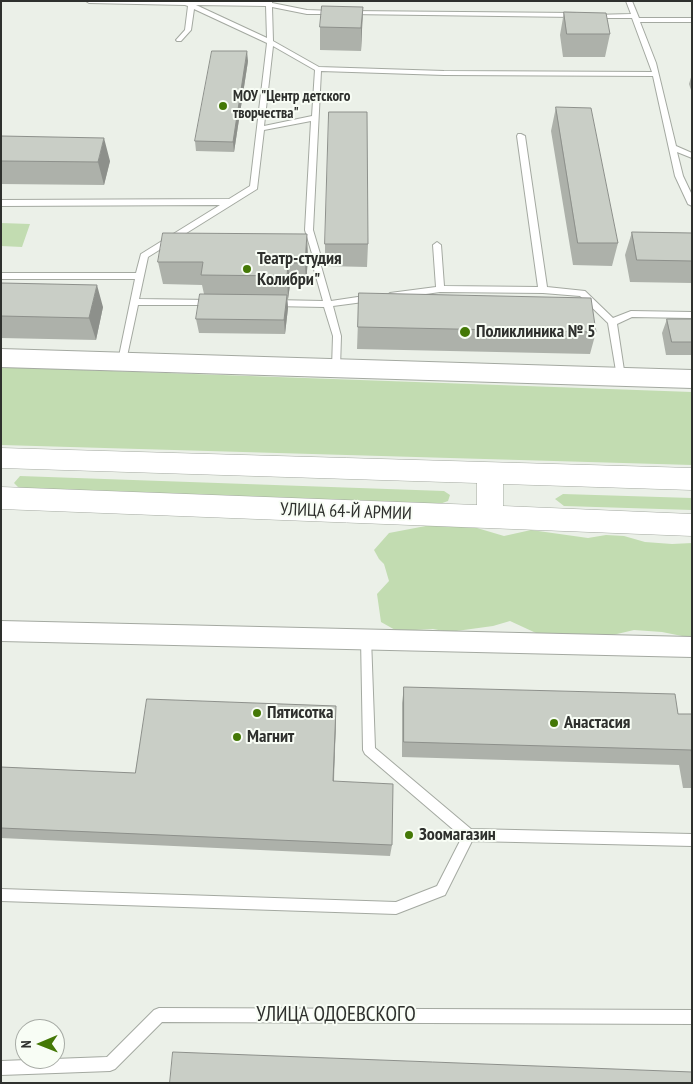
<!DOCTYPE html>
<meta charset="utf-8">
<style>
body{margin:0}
#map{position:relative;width:693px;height:1084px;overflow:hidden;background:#ebf0e8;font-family:"PT Sans Narrow",sans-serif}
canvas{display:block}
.frame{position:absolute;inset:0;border:2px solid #2e302d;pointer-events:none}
.north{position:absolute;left:15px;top:1019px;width:50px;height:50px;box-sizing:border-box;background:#f8fdf5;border:1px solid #a7aba5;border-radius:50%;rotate:269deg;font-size:14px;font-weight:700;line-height:20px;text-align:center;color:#2e302d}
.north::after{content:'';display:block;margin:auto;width:18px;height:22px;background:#447806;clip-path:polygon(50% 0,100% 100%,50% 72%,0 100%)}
</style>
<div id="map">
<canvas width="693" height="1084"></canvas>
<div class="frame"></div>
<div class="north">N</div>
</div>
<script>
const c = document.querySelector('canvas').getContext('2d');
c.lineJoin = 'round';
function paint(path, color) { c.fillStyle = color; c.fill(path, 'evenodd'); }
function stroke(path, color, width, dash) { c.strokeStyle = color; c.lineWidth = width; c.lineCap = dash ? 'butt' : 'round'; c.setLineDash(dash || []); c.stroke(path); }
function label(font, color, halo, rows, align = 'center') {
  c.font = font + ' "PT Sans Narrow",sans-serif'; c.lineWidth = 4; c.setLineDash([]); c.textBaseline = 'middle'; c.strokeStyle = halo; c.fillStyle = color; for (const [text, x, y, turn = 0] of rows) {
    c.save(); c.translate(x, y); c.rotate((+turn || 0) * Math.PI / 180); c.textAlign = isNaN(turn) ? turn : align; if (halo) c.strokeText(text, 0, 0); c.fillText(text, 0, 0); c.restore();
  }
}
paint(new Path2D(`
 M1 223 30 224 22 247 1 246Z
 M1 367 692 392V465L1 445Z
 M20 476 444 491 450 495 448 501 437 505 19 488 14 483Z
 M563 494 692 498V510L564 506 555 499Z
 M431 525 477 528 504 536 531 530 588 538 606 535 624 536 645 542 672 544 692 543V638L662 632 634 630 600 638 575 637 556 633H536L510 621 493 626 449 632 433 629 397 631 381 622 377 594 389 581 384 564 379 559 374 550 389 533Z`), '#c2dcb1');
const service = new Path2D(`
 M86 1H272V3L307 10 333 11 335 12V14H307L272 7 273 41 319 67 444 71 652 72 632 18H595L593 17V15L631 14 626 1H632L639 18H692V22H640L656 63 676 146 692 153V158L677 152 683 176 692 195V206L688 204 675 176 653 76 444 75 321 71 313 230 321 257 320 259 317 260 313 257 305 230 311 121 264 130 257 189 148 257 139 299 211 300 215 303 214 305H138L126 361 122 364 119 363 118 361 135 279H1V273H136L141 254 220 205 1 206V200L229 199 250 186 267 43 194 9 191 30 181 41H177L176 40 185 30 188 6 185 5 89 3ZM196 5 266 6 267 38ZM273 46 315 70 312 116 264 126Z
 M350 11 575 13 578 15 575 17 348 14V12Z
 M518 134H521L525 136 547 287 585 291 613 318 631 311 692 312V318L632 317 617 324 625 377 624 379H618L617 377 608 323 580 296 543 293 440 292 390 299 386 296 390 293 436 287 433 245 437 242 441 245 444 286 538 287 517 136Z
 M317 263 321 266 331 301 371 295 375 298 371 301 333 306 341 336 340 368 336 371 332 368 333 336 324 307 273 306 269 303 273 300 323 301 313 266Z
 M366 633 370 635 371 638 375 748 471 829 692 834V846L472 841 445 895 396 914 1 901V889L396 902 437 886 462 837 365 754 363 750 361 638 362 635Z
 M159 1008 692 1010V1024L162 1022 115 1069 110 1071 1 1075V1061L107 1057 154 1010Z`);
const minor = new Path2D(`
 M1 621 692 637V657L1 641Z`);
const tertiary = new Path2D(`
 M1 349 692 370V388L1 367Z`);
const trunk = new Path2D(`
 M1 448 692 468V490L503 484V506L692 514V536L1 509V487L477 505V483L1 468Z`);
stroke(service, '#a4a9a1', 2);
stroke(minor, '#a4a9a1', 2);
stroke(tertiary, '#a4a9a1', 2);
stroke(trunk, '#a4a9a1', 1);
paint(service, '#fff');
paint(minor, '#fff');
paint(tertiary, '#fff');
paint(trunk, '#fff');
paint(new Path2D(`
 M363 7 361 51 320 50V27Z
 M564 12 610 34 605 57H563L560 35Z
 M248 61 234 152 196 151 195 141Z
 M692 74V93L689 84Z
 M556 107 618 243 612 266 573 265 551 131Z
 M1 136 110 161 104 185 1 184Z
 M632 232 692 233V283L630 282 625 255Z
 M325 244H368L367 267 325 266Z
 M308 257 306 285H290L288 299H287L288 308 285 334 199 333 196 319 204 294 202 285 163 284 158 262Z
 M1 283 103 307 96 340 1 338Z
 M359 293 596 332 590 354 357 349Z
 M667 319H692V355H666L662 333Z
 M404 687 678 714H692V788H683L679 765 402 757V703Z
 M336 720 334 781 392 845 390 856 1 838V767L135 773Z`), '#adb1aa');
paint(new Path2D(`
 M363 7 362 30 361 51V28Z
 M247 51 248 61 234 152 233 142Z
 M104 138 110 161 104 185 98 162Z
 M307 234 308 257 306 285 305 263Z
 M288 263 290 285 288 299 287 276Z
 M97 285 103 307 96 340 89 318Z
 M287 295 288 308 285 334 284 320Z
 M336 706V720L333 794V781Z`), '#8d908b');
const building = new Path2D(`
 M322 6 363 7 361 28 320 27Z
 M564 12 606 13 610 34H567Z
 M212 51H247L233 142 195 141Z
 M556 107 591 108 618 243H578Z
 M329 112H367L368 244H325Z
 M1 136 104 138 98 162 1 161Z
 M632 232 692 233V261L637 260Z
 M163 233 307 234 305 263H288L287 276 201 275 203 262H158Z
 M1 283 97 285 89 318 1 316Z
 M359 293 591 298 596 332 358 327Z
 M200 294 287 295 284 320 196 319Z
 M667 319H692V342H672Z
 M404 687 675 694 678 714H692V754L691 750 404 742Z
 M147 699 336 706 333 781 393 784 392 845 1 828V767L135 773Z
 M173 1052 692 1072V1083H170Z`);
paint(building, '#c9cec6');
stroke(building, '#8d908b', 1);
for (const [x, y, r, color] of [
 [223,106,5,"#447806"],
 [247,269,5,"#447806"],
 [465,332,6,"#447806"],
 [257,713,5,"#447806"],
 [554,723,5,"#447806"],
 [237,737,5,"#447806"],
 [409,835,5,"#447806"]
]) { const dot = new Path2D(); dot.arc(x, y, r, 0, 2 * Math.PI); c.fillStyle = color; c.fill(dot); stroke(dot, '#f8fdf5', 2); }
label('bold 15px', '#2e302d', '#f8fdf5', [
 ["МОУ \"Центр детского",233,97],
 ["творчества\"",233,114]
], 'left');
label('bold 18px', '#2e302d', '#f8fdf5', [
 ["Театр-студия",257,259],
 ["Колибри\"",257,280],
 ["Поликлиника № 5",476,332],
 ["Пятисотка",267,713],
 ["Анастасия",564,723],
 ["Магнит",247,737],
 ["Зоомагазин",419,835]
], 'left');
label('18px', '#2e302d', '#f8fdf5', [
 ["УЛИЦА 64-Й АРМИИ",346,512,2]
]);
label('21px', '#2e302d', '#f8fdf5', [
 ["УЛИЦА ОДОЕВСКОГО",336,1015]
]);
</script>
